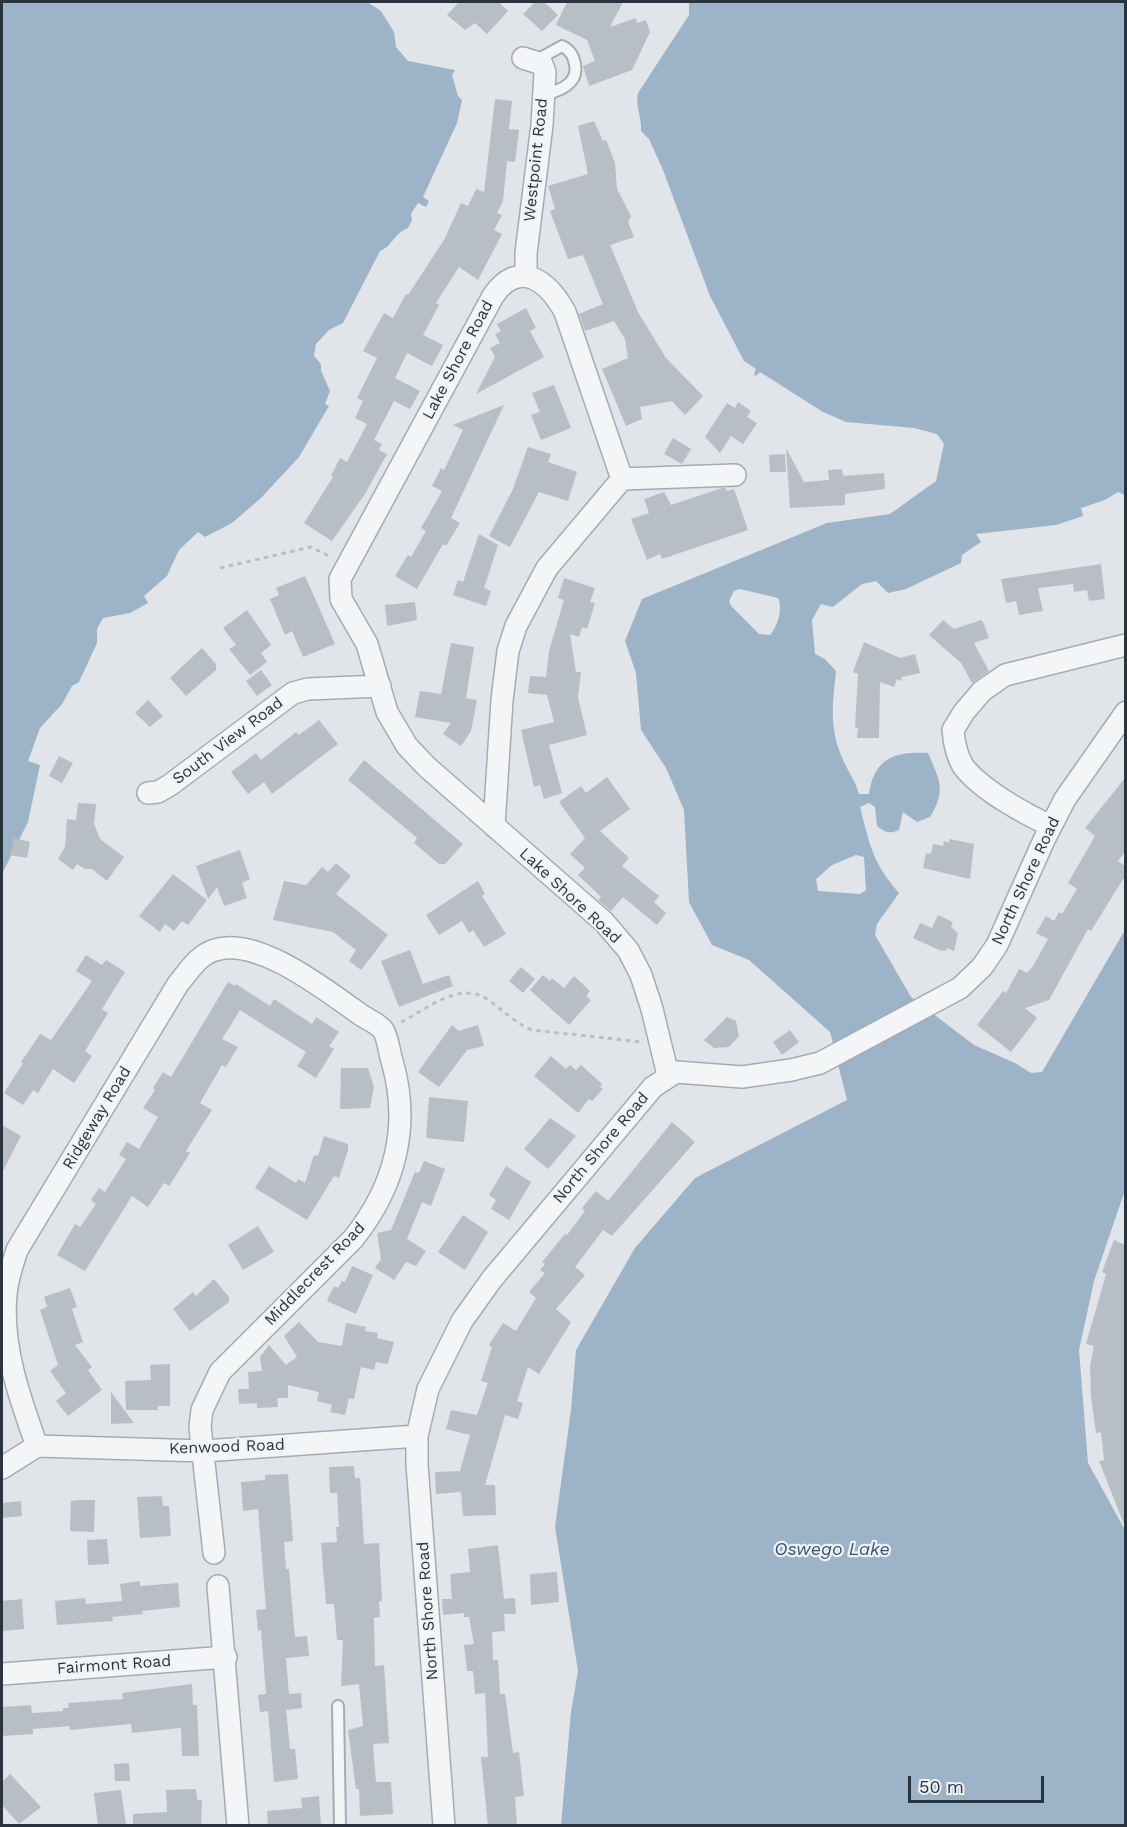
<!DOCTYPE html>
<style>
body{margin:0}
#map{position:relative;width:1127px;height:1827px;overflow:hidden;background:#e1e4e9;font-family:"Work Sans",sans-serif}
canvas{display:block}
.frame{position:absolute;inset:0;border:3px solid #2a3340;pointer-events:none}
.scale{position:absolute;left:908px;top:1776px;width:136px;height:27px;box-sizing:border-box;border:3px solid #2a3340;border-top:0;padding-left:8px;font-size:18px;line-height:21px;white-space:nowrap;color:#2a3340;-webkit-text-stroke:4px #f0f3f6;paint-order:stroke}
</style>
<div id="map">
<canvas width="1127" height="1827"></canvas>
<div class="frame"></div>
<div class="scale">50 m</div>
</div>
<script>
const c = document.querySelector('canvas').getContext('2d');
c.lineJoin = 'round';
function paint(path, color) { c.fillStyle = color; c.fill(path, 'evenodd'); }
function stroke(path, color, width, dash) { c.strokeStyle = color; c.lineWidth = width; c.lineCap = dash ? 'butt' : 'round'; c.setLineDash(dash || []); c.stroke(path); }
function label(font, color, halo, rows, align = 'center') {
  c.font = font + ' "Work Sans",sans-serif'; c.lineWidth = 4.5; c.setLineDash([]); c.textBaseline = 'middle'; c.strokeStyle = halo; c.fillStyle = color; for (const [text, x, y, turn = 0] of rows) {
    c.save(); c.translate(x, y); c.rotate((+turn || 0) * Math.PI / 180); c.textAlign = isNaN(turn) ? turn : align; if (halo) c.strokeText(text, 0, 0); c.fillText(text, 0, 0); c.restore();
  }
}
paint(new Path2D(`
 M2 2H367L381 11 394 32 396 47 408 61 455 70 452 75 458 96 462 100 457 123 423 197 429 201 426 207 418 203 411 214 412 220 408 228C393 234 393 246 380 251L343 323 329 330 316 344 314 356 321 364V371L330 391 325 404 329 406 299 457 261 498 232 523 205 537 198 532 179 550 167 576 144 596 148 603 130 613 103 618 97 629V643L79 682 72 686 62 704 40 728 28 761 40 765 28 822 2 874Z
 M689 2H1125V495L1118 492 1105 500 1081 508 1083 516 1056 525 976 534 981 542 962 555 961 563 906 589 888 593 876 581 862 584 833 607 821 604 812 620 815 654 825 659 836 671C833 701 829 726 841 755 846 769 855 779 859 794H869C874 758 895 751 928 753 939 779 947 790 930 817L917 822 903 812 899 830C890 834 885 833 877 826L875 807 869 803 860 807C870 845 872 862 899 893L877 924 875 935 911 997 974 1045 1015 1063 1031 1073 1042 1072 1125 930V1190L1094 1281 1079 1350 1088 1463 1125 1530V1825H561L571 1712 578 1671 555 1527 571 1410 576 1350 635 1248 695 1178 847 1100 830 1032 749 960 712 945 689 902 684 810 666 768 641 730 636 673 625 641 642 599 827 523 890 514 936 481 944 444 937 434 914 428 846 422 823 412 760 372 756 376 754 374 756 369 744 361 710 296 663 170 649 139 641 131C642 117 635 106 638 93L689 15ZM740 589 778 598C783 608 778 626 770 635L759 634 731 606 729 601 734 591ZM856 855 864 857 866 890 860 894 818 891 816 879 832 865Z`), '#9db3c7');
paint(new Path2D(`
 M459 2H499L508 11 487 34 475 23 465 30 447 15Z
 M535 2H544L558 15 542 31 523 14Z
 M567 2H623L610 27 636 18 637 23 646 20 650 32 632 70 589 86 583 66 595 61 587 40 556 25Z
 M495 99 512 101 509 129 519 130 515 162 507 161 503 201 497 213 502 215 494 230 502 234 478 280 459 267 436 303 439 305 423 335 443 345 432 366 407 353 395 378 420 391 410 409 394 401 374 440 382 444 379 450 387 454 365 494 332 541 304 523 333 477 331 476 340 458 347 462 367 424 355 418 363 401 357 398 377 358 363 351 384 313 393 318 406 294 408 295 444 240 461 203 468 206 476 189 484 192Z
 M594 121 603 141 606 140 615 163 617 189 631 216 628 222 634 237 610 245 638 312 666 358 703 396 685 415 672 401 640 407 642 419 626 426 602 369 628 358 625 339 614 321 585 331 579 314 603 304 583 255 568 259 550 211 555 209 548 186 588 174 578 126Z
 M526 308 536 328 530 331 544 357 476 394 495 357 490 348 500 343 495 334 501 331 497 324Z
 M554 385 571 428 541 440 531 415 540 412 532 393Z
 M738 402 751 411 747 417 757 423 743 444 731 436 720 453 705 437 727 403 735 408Z
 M504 405 451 518 460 523 446 546 443 544 417 589 395 576 408 555 411 557 426 531 421 528 442 491 432 486 441 468 444 470 463 430 453 425Z
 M673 438 691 449 682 464 664 454Z
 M528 447 551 454 548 462 577 472 568 501 539 492 510 547 489 536 513 489Z
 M786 448 804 482 829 480 828 470 842 469 843 476 884 473 885 489 845 494V505L790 508Z
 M785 454 786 472H770L769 455Z
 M722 488H725L727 491 734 489 748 530 662 559 660 554 647 560 631 519 649 513 644 499 664 492 671 505Z
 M479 534 498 545 484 588 491 591 486 606 453 595 458 580 463 582Z
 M1101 564 1105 599 1089 601 1087 590 1074 592 1073 584 1038 588 1043 611 1019 615 1016 601 1006 603 1001 579Z
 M305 576 335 644 303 657 292 631 285 635 270 599 279 595 276 588Z
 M564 578 595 588 590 602 595 603 587 629 582 627 579 637 570 634 576 672H581L578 698 587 735 549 745 562 793 544 799 540 785 534 787 521 730 554 722 547 695 528 693 530 676 546 677 549 651 564 600 558 598Z
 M415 602 417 620 387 626 385 605Z
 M247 610 271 645 261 653 267 662 250 675 229 649 236 645 223 628Z
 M943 620 954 629 981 620 984 624 989 638 974 643 989 671 972 683 961 663 929 635Z
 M864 642 900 658 915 654 920 673 902 677 901 681 897 679 894 687 880 682 879 738H857L858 728 855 727 858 674 853 672Z
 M451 643 474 647 466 698 477 700 471 731 461 746 443 734 451 723 415 717 420 691 441 694Z
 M202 648 216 664V670L186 696 170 678Z
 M261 670 272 685 257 696 246 681Z
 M148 700 163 716 150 727 135 713Z
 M319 720 338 744 272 794 264 782 248 794 231 772 256 753 261 760 296 732 299 735Z
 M59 756 73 763 62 783 49 776Z
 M364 760 463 844 445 864H439L414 843 417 838 348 780Z
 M607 777 630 809 600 831 629 858 622 866 659 896 654 902 666 913 657 925 623 897 611 911 598 900 601 897 578 875 585 868 570 854 585 838 559 802 581 786 586 793Z
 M1125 778V852L1118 861 1125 866V876L1091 931 1088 929 1049 1000 1025 1008 1037 1018 1011 1052 977 1025 1003 991 1006 993 1019 969 1027 973 1033 966 1048 939 1036 933 1046 916 1054 921 1059 912 1062 914 1077 889 1068 883 1095 836 1085 828Z
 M78 803 96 804 94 824 100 839 124 857 107 881 92 869H85L77 864 73 870 58 859 65 847 67 819 76 820Z
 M14 838 30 842 27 858 10 855Z
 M950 839 974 844 970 879 923 868 926 853 931 854 933 844 943 846 944 841 949 843Z
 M240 850 250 879 242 883 247 898 224 906 217 887 208 899 196 866Z
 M336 863 351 876 336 894 388 935 361 970 349 961 356 950 333 932 273 920 284 881 306 885 322 867 328 872Z
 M173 874 207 900 188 925 182 921 174 931 165 924 160 932 139 916Z
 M478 881 485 894 482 896 506 934 484 947 473 930 469 933 462 921 439 935 426 915Z
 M938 915 953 922 951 927 958 933 954 951 947 948 946 951 939 950 913 938 920 923 932 928Z
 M410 950 423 984 449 975 453 986 399 1007 381 961Z
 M86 955 102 965 106 960 125 972 102 1009 108 1013 85 1051 92 1056 74 1083 53 1069 38 1093 33 1090 23 1105 4 1093 23 1063 21 1062 40 1034 51 1040 92 981 76 971Z
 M521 967 535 979 523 993 509 981Z
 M543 975 550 981 552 978 564 988 574 976 590 991 586 996 591 1000 569 1025 530 990Z
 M228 982 235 986 236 984 270 1006 274 999 312 1024 316 1017 339 1032 329 1046 334 1049 316 1078 297 1066 306 1052 240 1010 222 1039 238 1047 226 1067 222 1065 200 1103 212 1110 186 1151 190 1153 169 1186 164 1183 148 1207 132 1196 85 1271 57 1255 75 1224 80 1227 96 1204 91 1200 99 1188 105 1192 126 1159 119 1155 127 1142 139 1149 158 1117 143 1108 155 1090 153 1088 163 1072 171 1077Z
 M727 1017 736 1021 739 1036 729 1047 714 1048 704 1040Z
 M452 1025 459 1031 478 1025 484 1046 467 1050 439 1087 418 1072Z
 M790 1030 799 1042 782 1055 773 1042Z
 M551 1056 566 1069 570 1065 576 1070 581 1065 602 1084 600 1087 603 1089 592 1101 589 1099 578 1113 534 1076Z
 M341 1068H368L374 1087 370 1108 340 1109Z
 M429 1097 468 1101 464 1142 426 1138Z
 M550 1118 576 1136 548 1169 524 1149Z
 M672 1122 695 1142 612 1236 603 1230 575 1267 585 1275 556 1309 571 1322 539 1374 528 1367 517 1401 523 1403 518 1419 505 1415 485 1485H495L496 1515 463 1516 461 1492 436 1494 435 1472 460 1471 470 1435 446 1429 451 1410 477 1415 488 1383 481 1381 492 1347 489 1345 503 1323 516 1331 536 1298 529 1292 545 1273 540 1270 545 1264 542 1262 565 1234 567 1235 585 1211 582 1208 596 1191 608 1201Z
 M2 1125 21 1136 2 1173Z
 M324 1136 348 1144V1150L339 1178 334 1176 307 1220 255 1188 269 1166 296 1183 298 1179 305 1183 314 1155 318 1156Z
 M424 1161 445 1169 431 1206 422 1202 407 1239 426 1251 416 1266 406 1262 394 1280 375 1268 381 1259 377 1233 391 1230 415 1172 419 1173Z
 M506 1166 531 1182 509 1220 491 1209 496 1200 489 1195Z
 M463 1215 488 1232 465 1270 438 1252Z
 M258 1226 274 1252 243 1270 228 1245Z
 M1114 1240 1125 1245V1527L1099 1461 1104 1460 1101 1432 1096 1433 1091 1396 1090 1366 1094 1346 1086 1344 1106 1274 1102 1272Z
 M352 1266 373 1275 356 1314 327 1301 334 1286 338 1288 342 1281 345 1282Z
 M214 1279 229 1297V1302L190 1331 173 1309 193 1292 196 1296Z
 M70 1288 77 1307 72 1309 83 1342 75 1345 92 1367 88 1370 102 1390 68 1416 56 1401 66 1393 50 1371 58 1365 40 1310 47 1307 44 1297Z
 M299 1322 318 1342 342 1346 346 1323 366 1327 365 1331 378 1333 377 1338 394 1342 388 1364 376 1362 374 1370 361 1367 354 1399 349 1398 345 1415 330 1412 332 1405 317 1401 319 1392 288 1385V1398H277L278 1407 257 1408V1403L239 1404 238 1389H249L248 1372 262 1371 260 1357 269 1345 286 1365 297 1357 284 1336Z
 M170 1364V1406H158V1410H126L125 1381 151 1380 150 1365Z
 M111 1392 134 1423 111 1424Z
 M354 1466 355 1478H360L364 1544 379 1543 382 1601 379 1602 380 1617 374 1618 375 1666 384 1665 389 1743 373 1744 376 1782H391L393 1814 360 1816 359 1789H356L348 1730 363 1726 359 1684 341 1686 343 1640H337L334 1604H326L321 1543 337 1542 336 1527H339L337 1493H330L329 1467Z
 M288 1474 293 1541 284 1542 286 1569H289L295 1637 307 1636 309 1656 286 1658 289 1694 301 1693 302 1708 286 1710 290 1749H295L298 1779 274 1782 268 1711 260 1712 258 1695 266 1694 261 1630 258 1631 256 1610 266 1609 258 1509 243 1511 241 1482 265 1480V1475Z
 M162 1496 163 1506H169L171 1536 140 1538 137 1497Z
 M78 1500H95L94 1532 70 1531 71 1501Z
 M21 1501 22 1516 2 1518V1503Z
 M107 1539 109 1564 88 1565 87 1540Z
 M498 1545 504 1599 515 1598 516 1614H504L505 1631 492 1632 493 1660H498L500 1694H505L513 1753 519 1752 524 1796 515 1797 517 1826H488L481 1757H488L485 1693 475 1694 473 1671H467L464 1645 474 1644 469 1617H464V1613L443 1615 442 1599H452L450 1574 470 1572 468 1549Z
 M557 1572 559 1602 531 1605 530 1574Z
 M140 1581V1586L178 1583 180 1607 142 1611 143 1614 112 1617 113 1621 57 1625 55 1601 85 1598 86 1604 122 1601 120 1584Z
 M22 1599 24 1629 2 1631V1601Z
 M192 1684 193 1705H197L199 1756H182L181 1728 132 1733 131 1724 70 1730V1726L33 1729V1734L2 1736V1707L31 1705 32 1713 63 1711V1708H69L68 1703 123 1699 122 1693Z
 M129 1763 130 1781H115L114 1764Z
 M10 1774 41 1807 19 1824 2 1805V1782Z
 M196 1789 197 1800H202L201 1826H133V1814L167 1812 166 1790Z
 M121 1790 126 1824 98 1826 94 1793Z
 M319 1796 321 1826H268L267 1811 302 1808 301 1798Z`), '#b8bec6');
const service = new Path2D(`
 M535 61 562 46C570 50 574 56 575 65 579 85 557 91 542 96
 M338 1706 340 1826`);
const minor = new Path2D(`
 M523 58 542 64 545 72 542 125 526 253V276
 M622 479 735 475
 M148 793 158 792 170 785 293 693 308 689 380 686
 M494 826 502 700 508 651 516 626 547 568 622 479 565 312C548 281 519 258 493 296L340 579 341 599 367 644 387 712 407 746 427 767 604 922 628 950 641 975 652 1009 668 1075
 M1051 826C1025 814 981 790 963 766 957 756 954 742 953 730L964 712 982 691 1005 675 1126 645
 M37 1446C20 1399 1 1346 6 1295 7 1280 12 1265 17 1250L178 984C189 971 198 955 215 950 257 936 324 989 357 1012 364 1018 378 1023 383 1030 388 1037 389 1052 392 1061 411 1126 395 1187 353 1239L220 1372 202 1410 200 1427 214 1553
 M37 1446 204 1451 417 1436
 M2 1468 37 1446
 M218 1586 238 1826
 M2 1674 226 1657
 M444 1826 417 1464V1436L428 1389 462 1321 492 1279 653 1087 676 1072 742 1077 791 1070 820 1063 960 988 982 967 997 945 1044 840 1065 799 1126 712`);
stroke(service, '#a6abb3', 14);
stroke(minor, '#a6abb3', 24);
stroke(new Path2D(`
 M220 568 311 547 331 557
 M401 1022C428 1009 460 979 490 1001 505 1012 515 1023 532 1030L642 1042`), '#bbbfc4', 3, [4.5, 4.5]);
stroke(service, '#f3f5f7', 10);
stroke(minor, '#f3f5f7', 21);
label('16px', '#2a3340', '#f0f3f6', [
 ["Westpoint Road",536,160,-84],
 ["Lake Shore Road",458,360,-62],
 ["South View Road",228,741,-37],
 ["North Shore Road",1026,881,-65],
 ["Lake Shore Road",570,896,43],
 ["Ridgeway Road",97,1118,-59],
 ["North Shore Road",601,1148,-50],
 ["Middlecrest Road",315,1274,-46],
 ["Kenwood Road",227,1447,-2],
 ["North Shore Road",428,1611,-94],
 ["Fairmont Road",114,1665,-4]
]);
label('italic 18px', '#355372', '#f0f3f6', [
 ["Oswego Lake",832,1550]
]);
</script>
